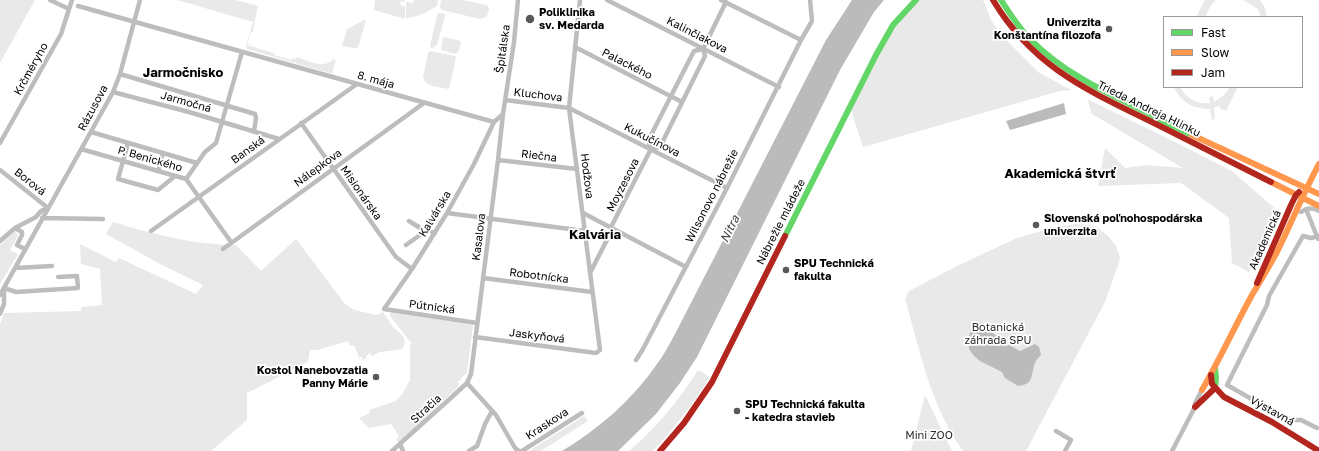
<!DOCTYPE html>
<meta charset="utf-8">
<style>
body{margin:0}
#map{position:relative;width:1319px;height:451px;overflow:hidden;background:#fff;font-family:"Golos Text",sans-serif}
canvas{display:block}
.legend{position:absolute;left:1163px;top:16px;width:140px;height:72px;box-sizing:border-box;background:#fff;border:1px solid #999;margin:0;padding:5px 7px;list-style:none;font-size:12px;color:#000}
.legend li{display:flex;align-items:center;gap:8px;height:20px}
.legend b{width:20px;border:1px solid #999}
</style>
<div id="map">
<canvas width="1319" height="451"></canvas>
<ul class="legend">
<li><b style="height:5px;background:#63d668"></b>Fast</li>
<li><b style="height:5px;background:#ff974d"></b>Slow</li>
<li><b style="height:5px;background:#b3261e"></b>Jam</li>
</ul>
</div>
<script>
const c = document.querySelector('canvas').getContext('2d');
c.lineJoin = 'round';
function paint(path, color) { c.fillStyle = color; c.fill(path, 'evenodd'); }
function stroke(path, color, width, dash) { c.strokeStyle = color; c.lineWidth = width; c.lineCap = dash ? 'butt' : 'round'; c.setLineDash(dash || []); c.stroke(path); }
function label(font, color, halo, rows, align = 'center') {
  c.font = font + ' "Golos Text",sans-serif'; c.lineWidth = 3.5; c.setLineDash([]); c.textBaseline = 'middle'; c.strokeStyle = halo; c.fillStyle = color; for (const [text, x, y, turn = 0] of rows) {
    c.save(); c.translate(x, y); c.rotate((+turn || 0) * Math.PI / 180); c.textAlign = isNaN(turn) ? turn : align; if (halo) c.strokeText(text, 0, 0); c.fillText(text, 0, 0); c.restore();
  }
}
paint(new Path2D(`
 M0 0H35L0 63Z
 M177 0H235L258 6 253 31 250 34 247 46H249L250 43H251L250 46 274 53V55L292 60V58L296 59 297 57C305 60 316 65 324 64 328 64 331 60 336 59L332 74 247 49 246 46 253 22Z
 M375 0H405L403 2 401 1 400 3 402 7 405 5V19L374 10Z
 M414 0H438L437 6C427 12 418 17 406 18V2L413 3Z
 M441 0H462L487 5 489 9C488 15 487 18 480 19L442 10 440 7Z
 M919 0H983L992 22 1010 44 1038 72 1071 90 1060 91 863 147 851 110C866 81 878 49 898 23 905 15 912 7 919 0Z
 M1205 0H1216L1211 5 1205 17H1196Z
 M1243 0H1260L1264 6 1267 17H1261L1258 9Z
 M439 13 445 14V16L437 45 432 49 430 46 437 15Z
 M364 20H366L359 45 357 48H354L342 46 347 29Z
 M443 37 461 41 459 51 455 54 441 50V48Z
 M430 51 455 56 456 58 449 89C440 87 425 87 423 77L428 53Z
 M1174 87H1180C1186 98 1197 105 1210 103L1209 97 1213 96 1214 102 1224 95 1230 87H1238L1226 111 1219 108 1220 105 1214 108 1215 119 1212 120 1210 109C1194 109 1181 103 1174 87Z
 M1087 99 1173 141 1232 171 1280 213 1249 272 1232 263 1229 218 1181 183 1098 186 1105 148 1125 168 1146 165 1183 168 1092 114Z
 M113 222C153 234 194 245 236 245L261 271 296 239 345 304 354 310 377 315 383 312 393 327 403 336 405 342 403 348 398 350 379 352 372 356 370 353 366 356 367 358 362 360V357H360V360L354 345 350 346 348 341 317 350H310L308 362 247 393V420L211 451H0V324L4 313 81 311V307L102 305 100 269 81 264 80 244 116 262 119 258 196 294 203 285 160 264 106 234Z
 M1075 224 1090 225 1098 228 1108 236 1116 246 1120 257 1118 265 1105 302 1026 451H963C931 407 920 351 905 299L909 291 957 266 1017 238 1045 230Z
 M15 231 18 236 10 250 18 254 0 284V245Z
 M391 312 473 325 467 374H465L458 382 459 386 399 443 396 439 399 436 391 424 369 428 359 418 370 413 369 410 396 401 403 393 410 380V345L412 344 390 316Z
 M698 370 710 377C693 404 675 428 653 451H629C656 428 679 400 698 370Z
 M925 395 952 451H911Z
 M584 416 588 421 541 451H529Z`), '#e9e9e9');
paint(new Path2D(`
 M852 0H884L874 12 840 70 697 357 680 383 656 414 618 451H562C600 428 632 400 657 364 664 355 670 343 676 332L826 40Z
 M1064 103 1066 114 1010 130 1006 121Z
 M980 323 987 326 997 337 1002 340 1005 346 1009 345 1020 351 1035 344 1039 347 1041 355C1039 357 1036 360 1035 363 1030 375 1035 384 1018 386L1005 378 1002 372 980 361 974 356 969 349 968 340 970 333 974 327Z`), '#bbb');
stroke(new Path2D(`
 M50 0 69 9
 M607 0 779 87
 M721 0 801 40
 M78 6 494 122
 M575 47 682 102
 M703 49 694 51 648 141 651 149 660 147 705 56 703 49 726 2
 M120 74 255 114 256 118 254 132
 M113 92 189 112 279 139
 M505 100 569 108 727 188
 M301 123 396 257 412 269
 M91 132 197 163
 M0 143 61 34 72 0
 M128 143 118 179 158 190 175 176
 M81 149 186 179 231 242
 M498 160 577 169
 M0 170 48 208 41 211 36 217 15 228
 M158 171 163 153
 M186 179 205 152 216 143 242 52
 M1306 209 1318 239
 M1301 212C1307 208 1313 207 1319 211
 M447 213 585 231
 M583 213 686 267
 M42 218 103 219
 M409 221 425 231
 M151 231 357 84
 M0 241 15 228 22 232V235L17 245 25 249
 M406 245 427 230 435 233
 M223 249 424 103
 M15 268 52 266
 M590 273 611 232V227L651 149
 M483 278 592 292
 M4 288 16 292 78 288 77 276 58 277
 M0 295 113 92 120 74 140 0
 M0 314 4 304V288
 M477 323 384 309 412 269 447 213 474 164 494 122 503 114
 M475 337 596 353 600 350 569 108 580 0
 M636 360 643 349 727 188 801 40 812 21 810 0
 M467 383 496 415 515 448 519 451
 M1317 428 1301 420H1293L1276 414 1259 406 1255 401 1227 385 1267 305 1269 296 1303 236 1311 238 1319 236
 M1056 431 1071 440 1065 451
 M400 444 403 451
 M392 451 453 396 467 383 471 374 498 160 503 114 514 42 518 0
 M469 451 477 446 485 424 492 411
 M522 451 582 413
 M1172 451 1195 407V403L1202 390`), '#bdbdbd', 4.5);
stroke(new Path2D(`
 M1001 0C1010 14 1018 27 1030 39 1062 72 1105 92 1146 112 1161 120 1177 128 1192 135
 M785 236 876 55 893 25 916 0
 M1215 368 1216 378 1215 388`), '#63d668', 6);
stroke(new Path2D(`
 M1192 135 1319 194
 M1271 182 1319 206
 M1202 390C1220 359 1235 326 1252 295 1261 280 1270 265 1278 250 1292 221 1304 192 1319 164`), '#ff974d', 6);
stroke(new Path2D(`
 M993 0C1033 67 1087 90 1154 123 1193 143 1232 162 1271 182
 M1257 283 1291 205 1296 195 1299 192
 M1211 375 1212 384 1224 397 1272 422 1319 451
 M1195 407 1215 388
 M660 451 684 423 712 382 785 236`), '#b3261e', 6);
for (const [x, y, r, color] of [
 [530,19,5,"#595959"],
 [1109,29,4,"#595959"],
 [1036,225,4,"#595959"],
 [786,270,4,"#595959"],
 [376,377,4,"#595959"],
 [737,411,4,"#595959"]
]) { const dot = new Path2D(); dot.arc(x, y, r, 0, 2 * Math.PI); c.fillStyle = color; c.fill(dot); stroke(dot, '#fff', 1.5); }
label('bold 11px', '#000', '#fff', [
 ["Poliklinika",539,13],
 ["sv. Medarda",539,26],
 ["Univerzita",1101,23,"right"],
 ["Konštantína filozofa",1101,36,"right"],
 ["Slovenská poľnohospodárska",1044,219],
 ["univerzita",1044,232],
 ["SPU Technická",794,264],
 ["fakulta",794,277],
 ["Kostol Nanebovzatia",368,371,"right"],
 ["Panny Márie",368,384,"right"],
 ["SPU Technická fakulta",745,405],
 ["- katedra stavieb",745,418]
], 'left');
label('11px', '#000', '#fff', [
 ["Kalinčiakova",697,35,27],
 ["Špitálska",503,49,-82],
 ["Palackého",627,64,27],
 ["Krčméryho",31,69,-61],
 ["8. mája",376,80,16],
 ["Kluchova",538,95,7],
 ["Jarmočná",186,102,16],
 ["Rázusova",93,108,-62],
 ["Trieda Andreja Hlinku",1149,109,26],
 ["Kukučínova",652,140,27],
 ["Banská",248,150,-36],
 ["Riečna",539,156,7],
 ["P. Benického",150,159,16],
 ["Nálepkova",318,168,-36],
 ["Hodžova",587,176,83],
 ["Borová",30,182,38],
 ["Moyzesova",623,185,-63],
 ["Misionárska",361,193,55],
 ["Wilsonovo nábrežie",712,196,-63],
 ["Kalvárska",435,214,-59],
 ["Nábrežie mládeže",781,222,-63],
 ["Kasalova",479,237,-83],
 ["Akademická",1265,240,-66],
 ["Robotnícka",539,276,7],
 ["Pútnická",432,307,8],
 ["Jaskyňová",537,336,7],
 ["Stračia",426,409,-42],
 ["Výstavná",1272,411,29],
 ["Kraskova",547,424,-33]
]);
label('11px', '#2e2e2e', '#fff', [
 ["Botanická",998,328],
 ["záhrada SPU",998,341],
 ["Mini ZOO",929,436]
]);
label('italic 12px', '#3f3f3f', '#fff', [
 ["Nitra",730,229,-64]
]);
label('bold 13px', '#000', '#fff', [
 ["Jarmočnisko",183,73],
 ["Akademická štvrť",1060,174],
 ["Kalvária",595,235]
]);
</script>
